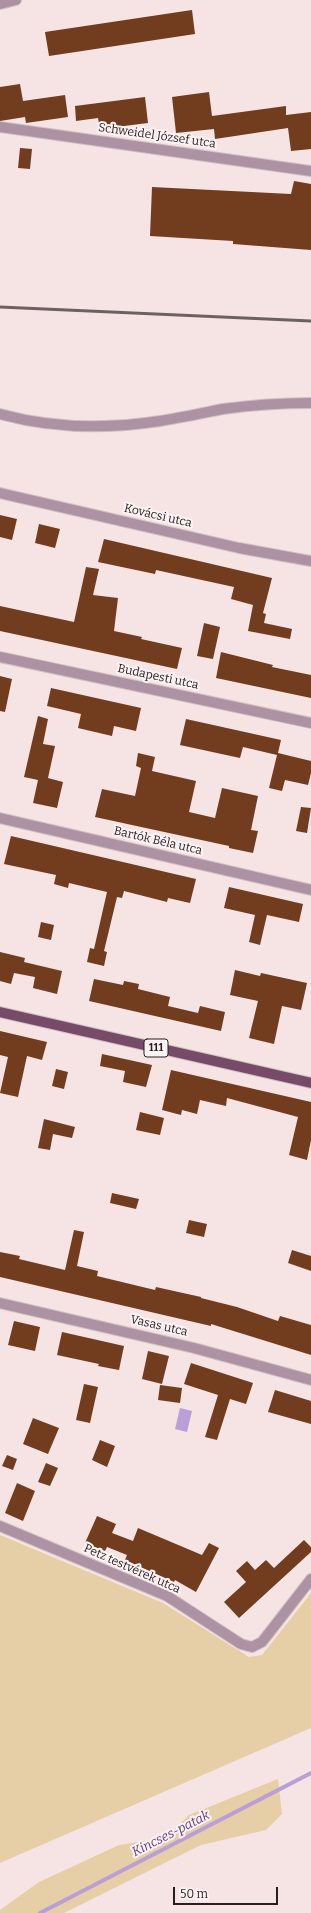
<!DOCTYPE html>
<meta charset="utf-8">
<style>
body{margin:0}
#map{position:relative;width:311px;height:1913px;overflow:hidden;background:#f6e4e5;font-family:Bitter,serif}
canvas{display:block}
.scale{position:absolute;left:173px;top:1887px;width:105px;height:18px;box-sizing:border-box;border:2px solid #261f20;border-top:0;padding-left:5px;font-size:12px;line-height:14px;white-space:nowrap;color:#261f20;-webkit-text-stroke:3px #fef3f4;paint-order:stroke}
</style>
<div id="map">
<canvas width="311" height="1913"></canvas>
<div class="scale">50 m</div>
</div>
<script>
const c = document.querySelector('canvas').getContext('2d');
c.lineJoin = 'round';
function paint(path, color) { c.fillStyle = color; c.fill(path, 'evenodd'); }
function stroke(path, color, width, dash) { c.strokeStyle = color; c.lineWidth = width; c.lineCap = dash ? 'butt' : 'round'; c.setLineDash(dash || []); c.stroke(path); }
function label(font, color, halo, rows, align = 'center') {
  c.font = font + ' Bitter,serif'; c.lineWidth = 4; c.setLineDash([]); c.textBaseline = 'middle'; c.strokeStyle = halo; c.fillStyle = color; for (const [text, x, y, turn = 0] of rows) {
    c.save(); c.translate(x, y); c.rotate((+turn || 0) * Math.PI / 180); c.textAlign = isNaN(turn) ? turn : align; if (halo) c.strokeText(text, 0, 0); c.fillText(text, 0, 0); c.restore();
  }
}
paint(new Path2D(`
 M0 1535 163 1603 249 1657 262 1655 311 1593V1728L0 1863Z
 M278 1779 282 1814 266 1830 201 1845 64 1913H0V1910L39 1882 119 1845 165 1838 189 1815Z`), '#e6cfa7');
paint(new Path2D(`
 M180 1408 192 1411 187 1432 175 1429Z`), '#ba9ed7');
stroke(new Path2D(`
 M40 1913 311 1773`), '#ba9ed7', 4);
paint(new Path2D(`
 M192 10 195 34 49 56 45 32Z
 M20 84 23 101 65 95 68 117 26 123 25 117 0 121V87Z
 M209 92 212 116 286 106V115L311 112V149L291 151 288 128 215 139 214 129 176 133 172 97Z
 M145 97 148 123 100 129 98 118 76 121 75 106Z
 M20 148 32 149 30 169 18 168Z
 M294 181 311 184V250L233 244V241L150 236 152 187 291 194Z
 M0 515 17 519 12 540 0 537Z
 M39 524 60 529 55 548 35 543Z
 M104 539 272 578 263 613 266 614 264 623 292 629 290 639 248 631 253 605 231 599 234 587 156 570 155 574 98 562Z
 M86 567 99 569 93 595 118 598 114 631 142 637 141 639 182 648 177 669 0 631V606L74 622Z
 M204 623 220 627 213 659 197 656Z
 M221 652 273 665 272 667 311 675V698L216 678Z
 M0 676 12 679 5 712 0 711Z
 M51 688 141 708 136 731 114 726 112 736 78 728 81 714 47 706Z
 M38 716 48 719 43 744 55 746 48 778 63 782 57 808 33 803 38 780 24 777Z
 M186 719 281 740 278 753 311 761V773L308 785 285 780 282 791 269 788 277 755 243 747 240 758 180 745Z
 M138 753 155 757 152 771 196 781 189 812 215 818 222 788 258 796 251 830 258 831 253 853 229 848V846L95 817 102 789 135 796 141 768 136 766Z
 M301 807 311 808 307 833 296 831Z
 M11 836 196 879 190 903 168 898 167 902 124 891 122 898 117 897 104 951 107 952 104 966 87 962 90 948 94 949 107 892 69 883 68 888 54 884 56 875 4 864Z
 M229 887 303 904 299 922 267 915 260 945 249 942 255 915 224 908Z
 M41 922 54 925 51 940 38 937Z
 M0 952 25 958 24 962 62 971 57 994 33 988 35 977 14 973 11 984 0 981Z
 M235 970 260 976 261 973 307 983 301 1010 282 1006 274 1044 249 1038 258 1001 230 995Z
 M94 979 123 985 124 981 139 984 138 989 170 997 168 1006 198 1013 200 1006 225 1012 221 1031 89 1001Z
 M0 1031 47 1042 42 1060 27 1056 18 1097 0 1093 8 1057 0 1055Z
 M102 1054 152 1065 146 1087 123 1082 125 1071 100 1066Z
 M56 1069 68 1072 64 1089 52 1086Z
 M171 1070 311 1102V1140L307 1160 289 1155 298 1117 227 1098 226 1106 200 1100 197 1114 182 1110 181 1115 162 1110Z
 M140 1112 164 1118 160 1135 136 1130Z
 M44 1119 75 1127 72 1138 53 1134 50 1150 38 1148Z
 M112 1193 139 1199 136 1209 110 1203Z
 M189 1220 207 1224 204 1237 186 1233Z
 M74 1230 84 1232 77 1266 98 1271 97 1276 155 1290 156 1287 201 1297V1298L237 1307 278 1321 280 1316 311 1325V1355L211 1324V1326L0 1277V1252L20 1256 19 1259 65 1270Z
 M292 1250 311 1256V1271L288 1263Z
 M14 1321 40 1327 35 1351 8 1345Z
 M62 1332 124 1346 119 1370 98 1366 99 1364 57 1355Z
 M148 1351 169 1356 162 1384 142 1379Z
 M191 1363 253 1383 246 1404 230 1399 217 1440 205 1437 218 1395 184 1384Z
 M84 1384 98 1387 90 1423 76 1420Z
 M160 1385 182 1388 180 1403 158 1400Z
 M275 1390 311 1401V1424L268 1412Z
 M33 1418 59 1428 48 1454 23 1444Z
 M100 1440 115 1446 107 1467 92 1460Z
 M7 1455 17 1459 13 1470 2 1466Z
 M46 1463 58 1468 50 1486 38 1482Z
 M17 1483 35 1491 23 1521 5 1513Z
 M97 1516 116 1524 112 1533 133 1541 138 1528 202 1555 209 1543 219 1548 196 1592 175 1580 174 1582 125 1560 127 1555 107 1547 105 1551 85 1543Z
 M304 1540 311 1547V1552L239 1618 224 1602 246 1582 236 1571 247 1561 255 1570 266 1560 274 1568Z`), '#723c1f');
const minor = new Path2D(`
 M0 4 16 0
 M0 127 311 171
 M0 414C51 428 108 429 160 421 181 418 202 413 223 409 252 405 281 403 311 403
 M0 493 239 548 311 561
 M0 657 311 723
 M0 818 311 890
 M0 1303 194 1348 311 1380
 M0 1526 167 1596 241 1644 252 1647 262 1642 311 1579`);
const primary = new Path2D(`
 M0 1012 311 1083`);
stroke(minor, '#d1c1c2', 12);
stroke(primary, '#d1c1c2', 12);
stroke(minor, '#ad92a3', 10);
stroke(primary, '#774b68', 10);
stroke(new Path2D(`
 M0 307 311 321`), '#6c6162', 3);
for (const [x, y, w] of [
 [156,1048,24]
]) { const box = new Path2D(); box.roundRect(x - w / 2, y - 9, w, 18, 3); c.fillStyle = '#fef3f4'; c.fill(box); stroke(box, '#261f20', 1); }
label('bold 11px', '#261f20', null, [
 ["111",156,1048]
]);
label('12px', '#261f20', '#fef3f4', [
 ["Schweidel József utca",157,136,8],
 ["Kovácsi utca",158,516,13],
 ["Budapesti utca",158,677,12],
 ["Bartók Béla utca",158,841,13],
 ["Vasas utca",159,1326,13],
 ["Petz testvérek utca",132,1569,24]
]);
label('italic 13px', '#603b81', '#fef3f4', [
 ["Kincses-patak",171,1834,-27]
]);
</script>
